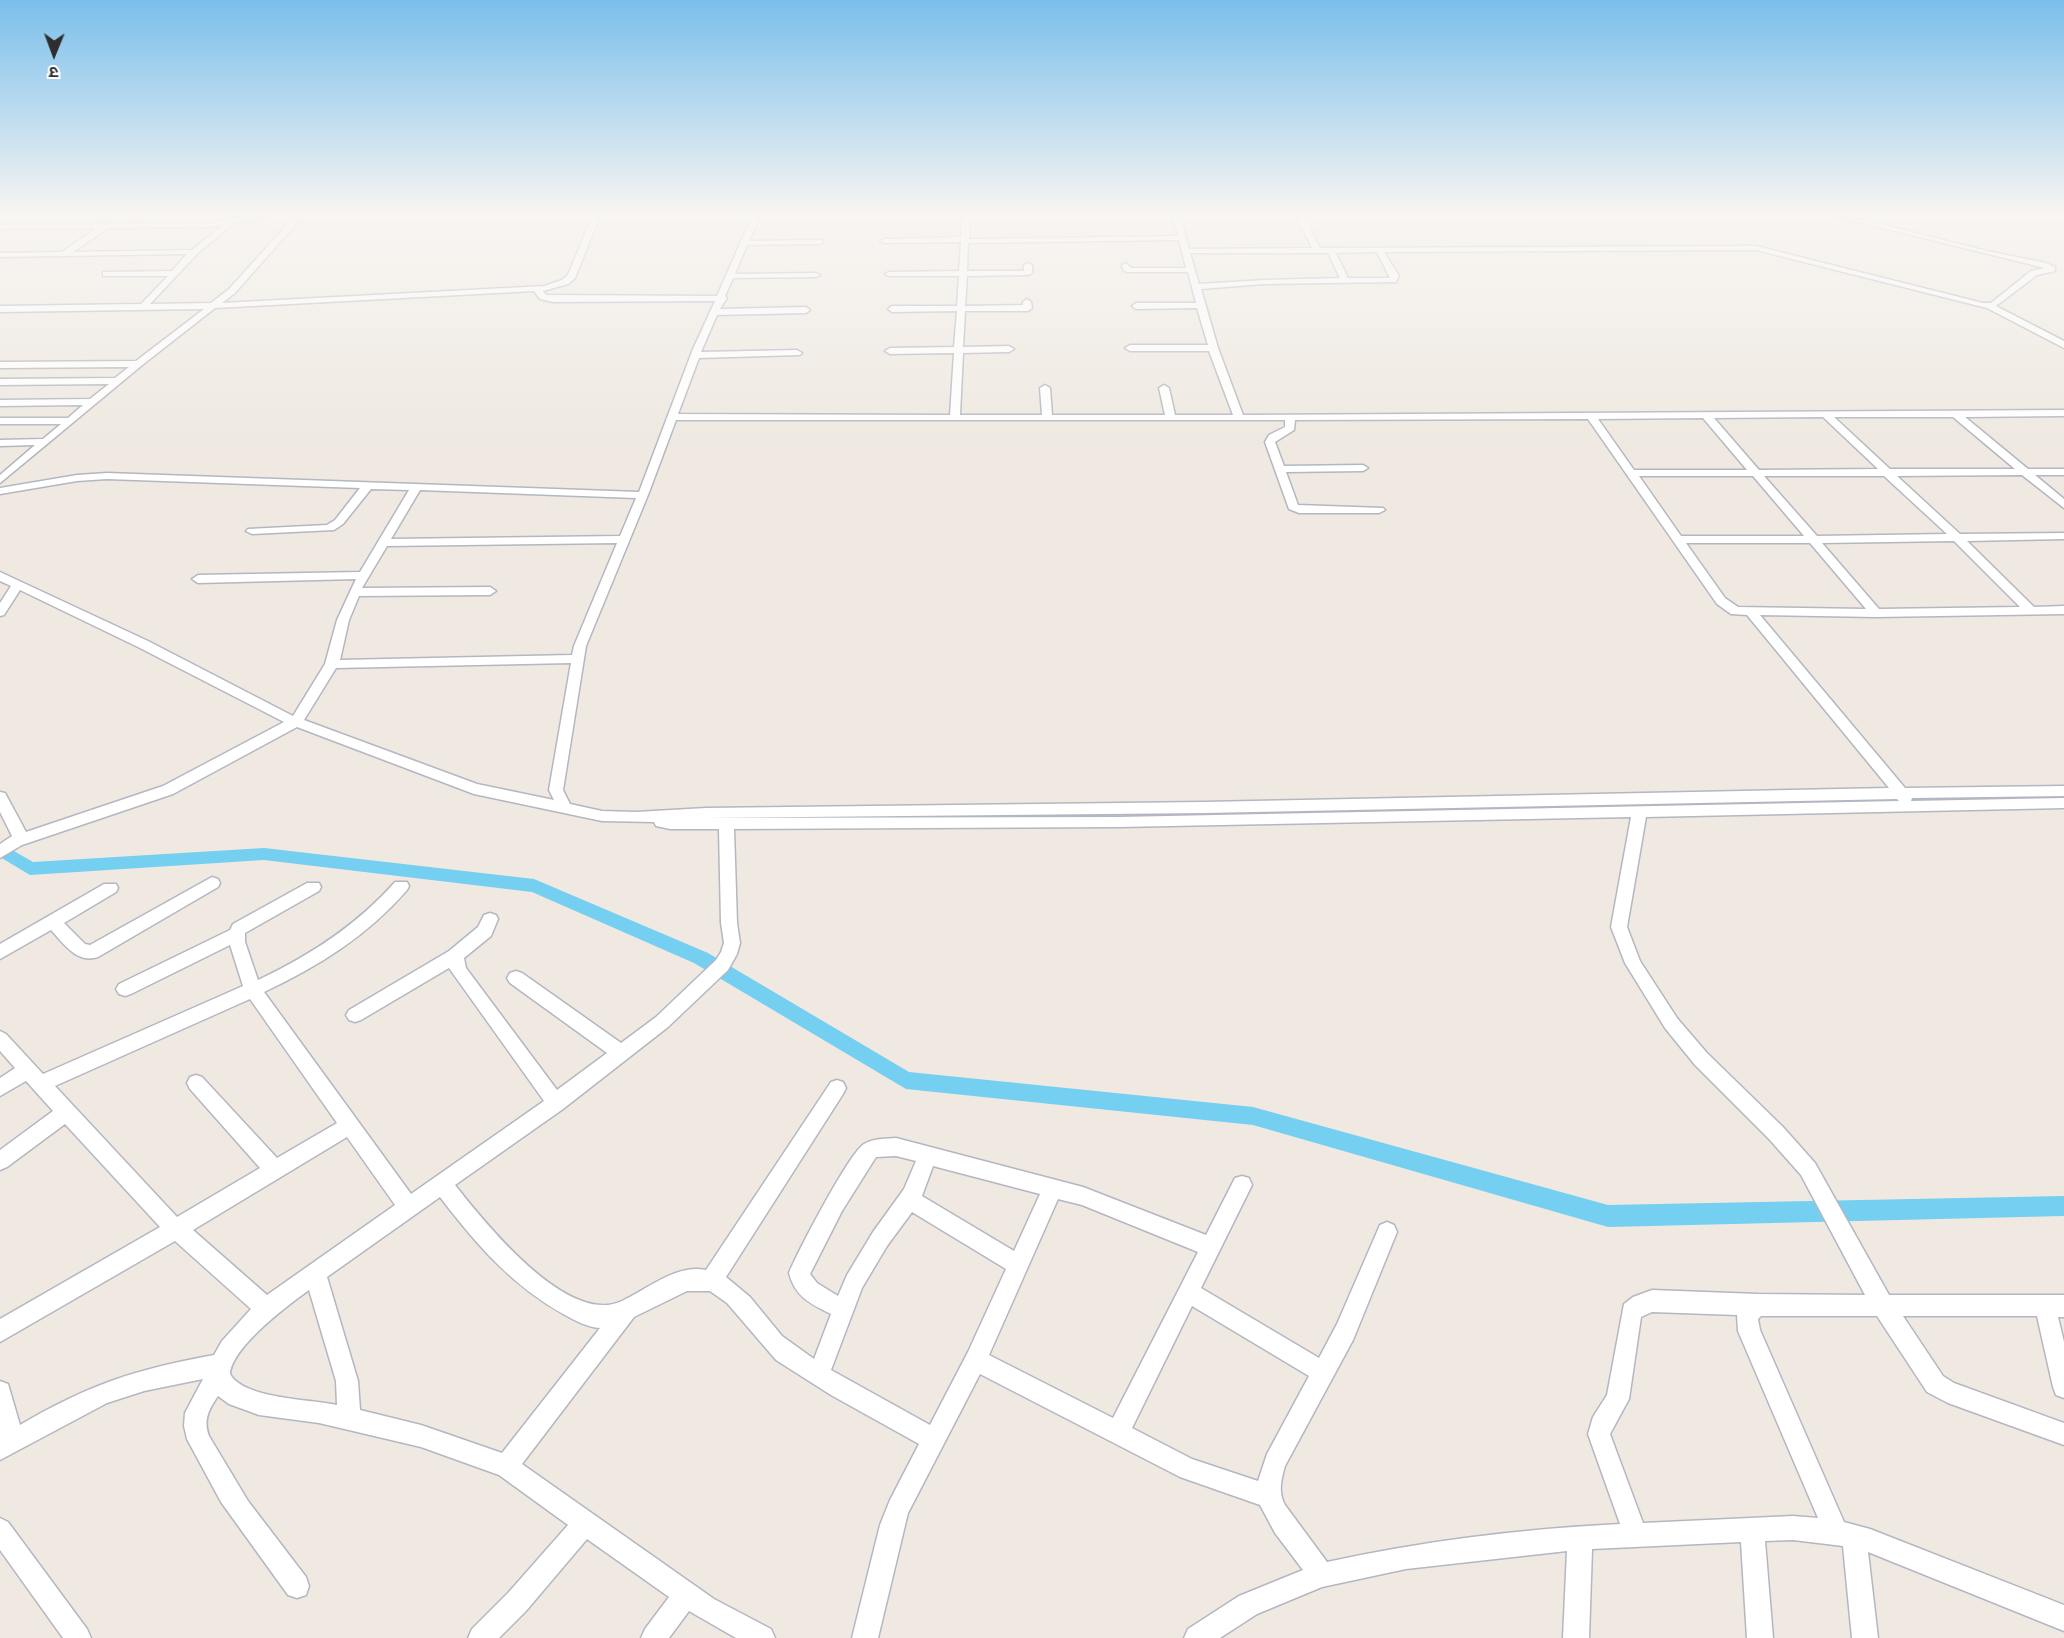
<!DOCTYPE html>
<meta charset="utf-8">
<style>
body{margin:0}
#map{position:relative;width:2064px;height:1638px;overflow:hidden;background:#efe9e1;font-family:"Alegreya Sans","Noto Sans Devanagari",sans-serif}
canvas{display:block}
.north{position:absolute;left:24px;top:24px;width:60px;height:60px;-webkit-text-stroke:4px #fff;paint-order:stroke;rotate:181deg;font-size:16px;font-weight:700;line-height:24px;text-align:center;color:#2e2e2e}
.north::after{content:'';display:block;margin:auto;width:21px;height:27px;background:#2e2e2e;clip-path:polygon(50% 0,100% 100%,50% 72%,0 100%)}
</style>
<div id="map">
<canvas width="2064" height="1638"></canvas>
<div class="north">उ</div>
</div>
<script>
const c = document.querySelector('canvas').getContext('2d');
c.lineJoin = 'round';
function paint(path, color) { c.fillStyle = color; c.fill(path, 'evenodd'); }
function stroke(path, color, width, dash) { c.strokeStyle = color; c.lineWidth = width; c.lineCap = dash ? 'butt' : 'round'; c.setLineDash(dash || []); c.stroke(path); }
paint(new Path2D(`
 M0 843 33 862 264 848 534 879 708 953 909 1072 1253 1107 1608 1205 2064 1196V1216L1608 1227 1253 1125 906 1089 694 963 532 892 264 860 30 875 0 857Z`), '#75cff0');
const minor = new Path2D(`
 M248 216H267L234 223 197 254 150 304 211 303 229 289 295 216H303L235 293 222 303 544 286 562 280 568 275 592 216H600L575 278 568 284 543 291 546 295 717 296 752 216H760L749 241 822 240 823 242 819 244 747 245 735 274 816 273 820 275 816 277 733 278 725 296 727 298 720 309 806 307 810 310 806 313 717 315 701 352 797 350 802 353 800 355 699 358 678 414 950 415 954 353 890 354 885 351 890 348 954 347 957 311 892 312 888 309 892 306H957L959 276H889L885 274 889 272 959 271 961 242 884 243 880 241 884 239 961 237 962 216H970L969 239 1178 236 1172 216H1180L1189 249 1312 248 1296 216H1304L1320 248 1756 246 1983 303H1991L2031 271 2045 268 1834 216H1848L1987 251 2046 263 2055 267V271L2037 275 1996 306 2064 341V348L1987 308 1756 250 1384 252 1399 276 1396 282 1264 284 1201 289 1218 348 1243 415 2064 410V416L1965 417 2028 469H2064V475H2035L2064 499V508L2022 475 1897 476 1960 534 2064 533V539L1967 541 2034 607 2064 606V614L1876 617 1760 615 1905 788 2064 786V796L1912 798 1911 801 2064 798V808L1646 817 1627 927 1640 961 1677 1018 1707 1053 1783 1127 1815 1163 1889 1295H2064V1317H2058L2064 1342V1398L2056 1395 2053 1387 2037 1316H1903L1943 1376 1954 1383 2064 1423V1445L1948 1403 1927 1392 1877 1316H1761L1758 1319 1760 1330 1844 1522 1870 1529 2064 1605V1631L1868 1552 1878 1638H1852L1843 1546 1793 1540 1765 1541 1773 1638H1747L1741 1542 1592 1549 1589 1638H1563L1567 1551 1406 1569 1322 1587 1257 1614 1220 1638H1184L1188 1629 1239 1596 1303 1570 1275 1533 1260 1505 1180 1477 980 1374 908 1513 878 1638H852L880 1525 890 1500 919 1444 831 1395 776 1360 727 1303 710 1291H687L634 1317 522 1464 714 1599 771 1629 775 1638H736L689 1611 669 1638H641L645 1629 669 1597 587 1539 526 1611 499 1638H468L472 1629 508 1593 568 1525 499 1475 421 1447 319 1423 259 1415 229 1404 218 1396C209 1409 203 1420 209 1436L248 1501 306 1577 309 1586 306 1595 297 1598 288 1595 221 1502 187 1439 184 1426 185 1413 203 1379 144 1391 107 1403 0 1460V1381L8 1384 20 1425C88 1385 136 1369 214 1355L222 1341 251 1309 175 1241 0 1342V1319L160 1227 65 1124 7 1167 0 1170V1150L53 1111 26 1081 0 1096V1078L15 1068 0 1051V1031L6 1034 43 1074 243 986 230 945 131 994 125 996 119 994 116 989 119 984 230 930 233 924 307 883H319L321 887 319 891 245 933V942L258 980C311 955 357 925 395 882H407L409 886 407 890C367 936 319 966 264 992L411 1194 544 1101 449 968 361 1020 355 1022 349 1020 346 1015 349 1010 449 951 478 927 484 915 490 913 496 915 498 919 491 936 464 958 466 968 557 1090 607 1053 510 983 507 978 510 973 516 971 522 973 621 1043 656 1017 716 960 721 952 724 943 721 923 719 829H670L656 826 654 822 602 821 474 794 297 727 173 794 22 845 0 858V844L12 836 0 812V792L5 793 26 832 163 786 284 722 138 647 20 590 4 615 0 616V603L11 586 0 581V572L148 641 293 716 325 664 337 620 356 579 198 583 192 579 198 575 360 572 409 490 371 489 343 524 334 530 252 534 246 531 248 529 327 525 335 520 360 488 107 479 77 481 0 494V488L77 475 107 473 639 492 693 349 715 301 553 302 540 299 534 291 215 308 141 366 0 483V475L35 445 0 446V440L43 439 61 424H0V418H68L83 405 0 406V400L90 399 109 384 0 385V379L115 378 129 367 0 368V362L136 361 204 309 0 312V306L141 304 168 276H103V272L172 271 187 254 0 257V253L62 252 97 228 0 229V225L209 223ZM223 225 192 250 73 252 108 228 209 227ZM1179 240 1186 268H1131L1126 263 1122 265 1123 270 1127 272H1188L1196 303H1136L1132 306 1136 309 1197 308 1208 345H1130L1125 348 1130 351H1209L1233 415H1175L1169 388 1164 385 1159 388 1165 415H1052L1050 388 1045 385 1040 388 1042 415H960L963 353 1009 352 1014 349 1009 346 963 347 965 311H1028L1032 308 1031 302 1027 299 1023 302V305L965 306 967 276 1028 275 1032 273V265L1028 263 1024 265V271H967L968 243ZM1377 252 1390 278H1348L1336 253ZM1190 253H1328L1340 278 1264 280 1199 284ZM1823 417 1878 469 1759 470 1714 418ZM1834 417H1953L2015 469H1890ZM1703 418 1747 470H1634L1598 419ZM1588 419 1717 604 1731 614 1747 615 1889 788 1204 802 706 808 636 812 602 811 570 804 563 790 586 646 648 495 676 420H1285V427L1269 435 1265 442 1289 509 1299 513H1379L1385 510 1383 508 1298 505 1286 472 1363 471 1368 468 1363 465 1284 466 1275 442 1294 430 1295 420ZM1639 476H1753L1804 536H1681ZM1764 476H1884L1947 534 1817 536ZM420 490 636 498 620 536 391 539ZM1954 541 2020 607 1879 609 1822 543ZM617 543 574 646 572 655 340 660 349 620 359 596 490 595 496 591 490 587 362 588 387 546ZM1686 543H1810L1866 609 1738 607 1725 598ZM571 663 549 790 554 800 477 784 304 720 336 668ZM1897 799 1899 801 1119 817 704 818 1204 813ZM1631 817 1611 927 1625 963 1665 1028 1695 1065 1769 1139 1801 1175 1865 1295 1758 1294 1652 1290 1633 1297 1624 1304 1607 1395 1593 1417 1588 1434 1620 1524C1521 1529 1423 1541 1327 1562L1285 1505C1278 1492 1281 1480 1285 1466L1353 1340 1397 1232 1394 1225 1387 1222 1380 1225 1337 1324 1319 1358 1201 1288 1252 1185 1249 1178 1242 1176 1235 1178 1206 1235 1083 1187 896 1138C885 1139 874 1138 864 1144 849 1153 797 1253 789 1273 795 1297 811 1304 831 1314L814 1359 782 1336 750 1297 726 1277 843 1094 846 1088 843 1082 837 1080 831 1082 706 1270C676 1264 648 1289 622 1301 568 1327 485 1223 455 1185L563 1109 668 1027 728 970 737 954 740 943 737 923 734 829 1119 827ZM250 999 337 1123 277 1158 202 1077 196 1075 190 1077 187 1083 190 1089 260 1168 177 1217 55 1086ZM347 1137 395 1205 267 1295 193 1230ZM896 1156 916 1161 904 1189 873 1232 847 1275 838 1296 817 1283 810 1274 842 1211 876 1157ZM933 1166 1040 1194 1014 1251 922 1196ZM440 1197C476 1244 512 1286 565 1315 576 1321 587 1327 600 1328L502 1453 421 1425 360 1410 358 1381 327 1277ZM1058 1199 1082 1205 1198 1252 1113 1418 989 1355ZM912 1212 1006 1269 968 1352 930 1425 831 1370 862 1288 887 1246ZM309 1290 336 1381 337 1405C310 1399 244 1399 230 1374 232 1347 288 1305 309 1290ZM1192 1306 1309 1376 1267 1454 1258 1481 1192 1459 1132 1428ZM1652 1312 1737 1315 1738 1331 1818 1518 1793 1516 1643 1523 1610 1434 1629 1399 1641 1317Z
 M212 877 218 879 220 883 218 887 98 957C77 964 64 944 51 930L0 959V944L104 884H116L118 888 116 892 64 923 85 944 90 945Z
 M0 1518 8 1522 87 1629 91 1638H63L0 1550Z`);
stroke(minor, '#b4b7c1', 3);
paint(minor, '#fff');
const sky = c.createLinearGradient(0, 0, 0, 446);
sky.addColorStop(0, '#7abfeb');
sky.addColorStop(0.48, '#f8f5f2');
sky.addColorStop(1, '#f8f5f200');
c.fillStyle = sky;
c.fillRect(0, 0, 2064, 446);
</script>
